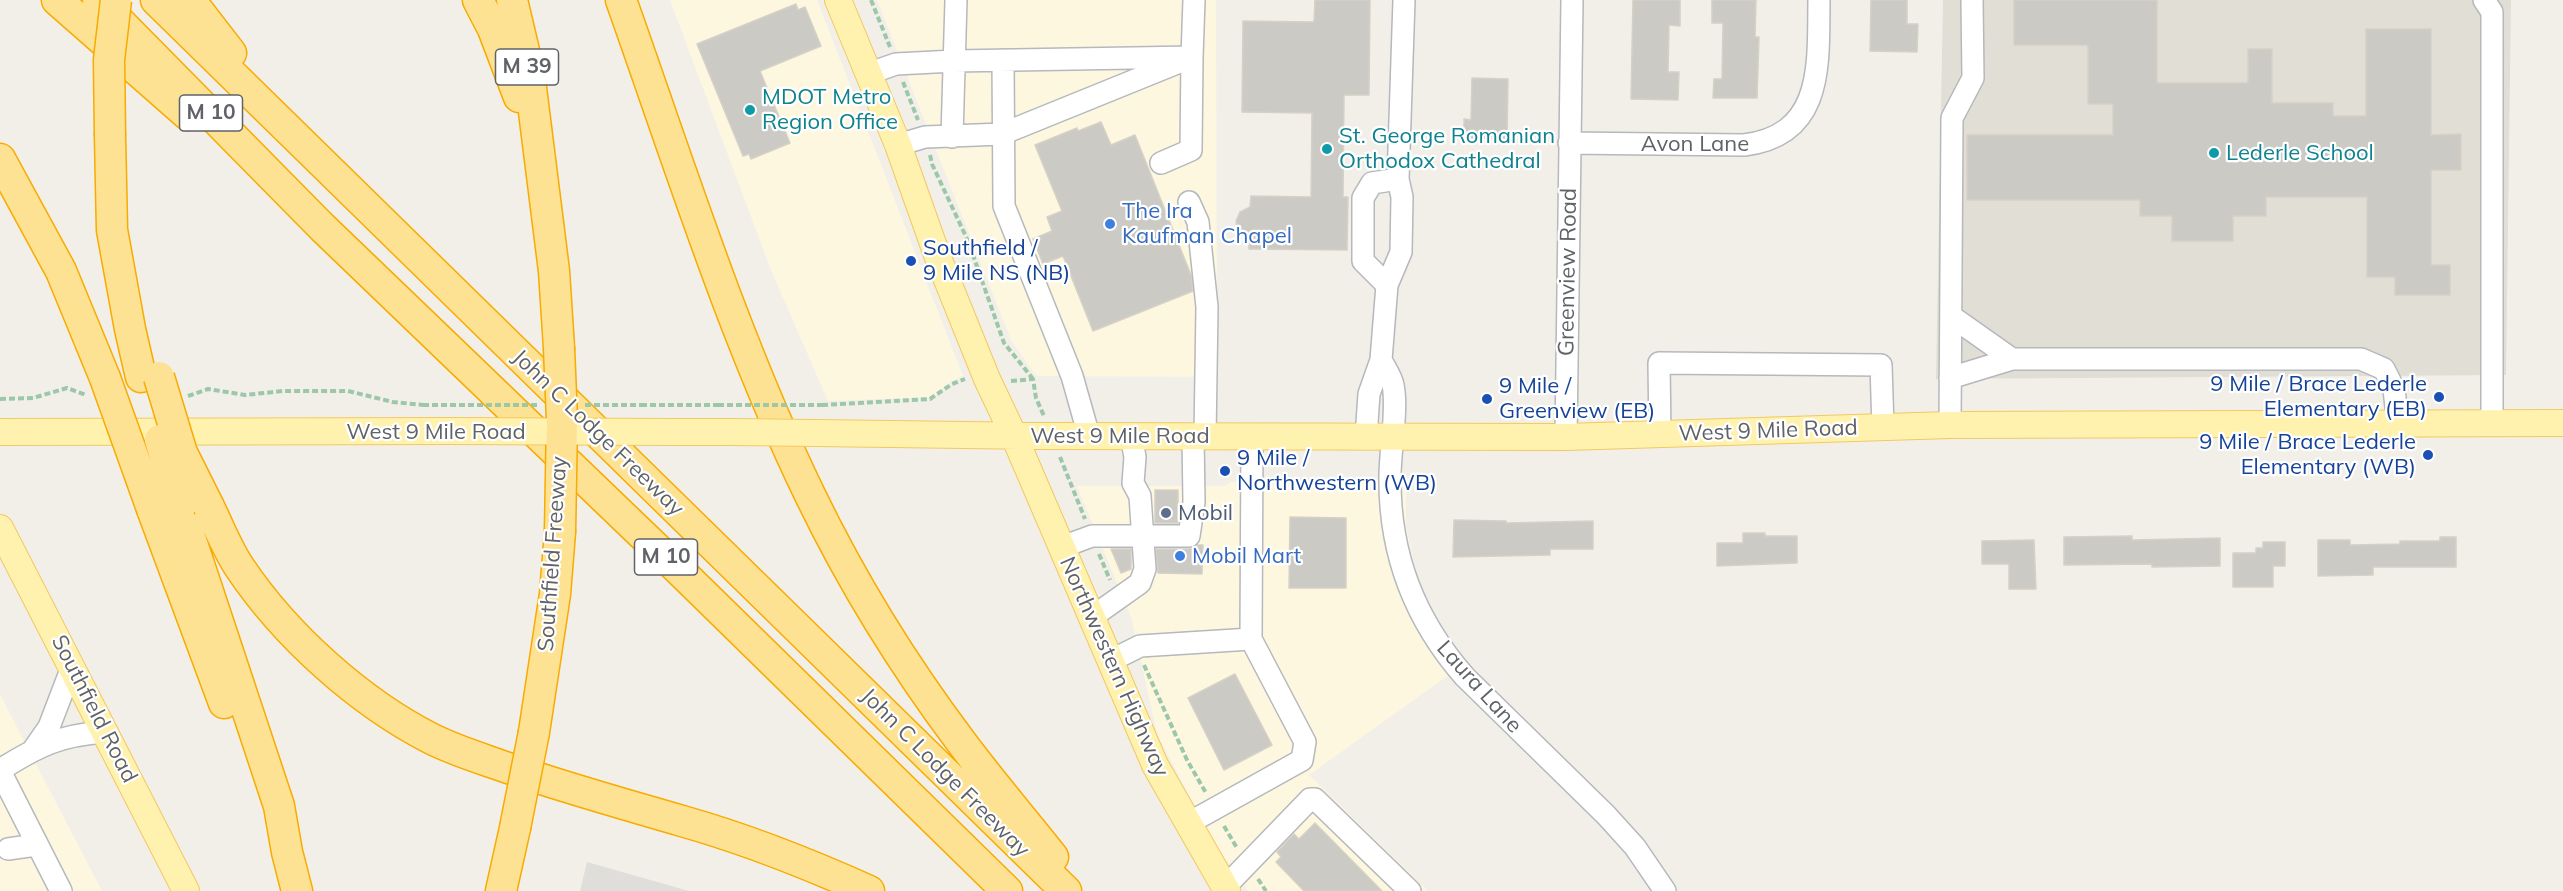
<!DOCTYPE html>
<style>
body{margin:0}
canvas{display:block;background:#f1efe8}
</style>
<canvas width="2563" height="891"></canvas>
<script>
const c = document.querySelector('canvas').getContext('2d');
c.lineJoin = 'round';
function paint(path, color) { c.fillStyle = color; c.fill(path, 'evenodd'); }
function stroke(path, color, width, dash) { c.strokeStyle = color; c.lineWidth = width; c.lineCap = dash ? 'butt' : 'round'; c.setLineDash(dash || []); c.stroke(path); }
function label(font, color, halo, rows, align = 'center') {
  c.font = font + ' Mulish,sans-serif'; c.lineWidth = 4.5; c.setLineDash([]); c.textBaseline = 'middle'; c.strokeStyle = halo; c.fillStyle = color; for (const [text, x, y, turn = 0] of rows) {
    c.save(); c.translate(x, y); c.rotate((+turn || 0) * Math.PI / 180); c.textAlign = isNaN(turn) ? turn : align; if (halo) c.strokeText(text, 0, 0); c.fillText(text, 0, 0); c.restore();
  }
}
paint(new Path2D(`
 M670 0H817L963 376 953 380 932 397 828 401 771 270Z
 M877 0H1216L1217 377 1036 376 1011 340Z
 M1406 481V526L1418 582 1435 619 1467 662 1309 775 1428 891H1248L1216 846 1157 734 1132 620 1077 486H1224L1231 482Z
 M0 694 38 768 102 891H0Z`), '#fef7e0');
paint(new Path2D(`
 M587 862 689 891H580Z`), '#e0deda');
paint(new Path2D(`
 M1943 0H2511L2506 375 1936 379Z`), '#e1ded6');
const building = new Path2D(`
 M1315 0H1370L1369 95H1344L1343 197H1348L1347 250 1249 249V240L1238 231 1236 221 1240 212 1250 207 1251 196 1311 197 1312 113 1242 112 1243 21 1314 22Z
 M1633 0H1680V26L1669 25 1668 72H1679L1678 100 1631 99Z
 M1712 0H1756L1755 37H1759L1757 98H1713L1714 79H1722L1723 23H1712Z
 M1871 0H1907V24H1918L1917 52 1870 51Z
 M2014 0H2157V83H2248V49H2272V103H2333V116H2366V29H2431V135L2461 134V170H2431V265H2450V295H2395V277H2367V197H2266V216H2233V241H2172V216H2140V200H1967V135H2113V104H2088V45H2014Z
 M796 4 798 10 805 7 821 46 760 71 790 143 751 159 749 154 743 156 697 44Z
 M1472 78 1508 79 1507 138H1464V119L1471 120Z
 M1101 122 1111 145 1135 135 1191 275 1193 291 1093 331 1063 256 1043 264 1033 239 1052 231 1047 217 1062 211 1035 145 1077 128 1078 131Z
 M1155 490H1178V523H1155Z
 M1290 517 1346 518V588H1289Z
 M1454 520 1506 521V523L1593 521V549H1550V555L1453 557Z
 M1743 533H1765V536H1797V563L1717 566V543H1743Z
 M2132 536V540L2220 538V566L2152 567V564L2064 565V537Z
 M2440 537H2456V567H2373V575L2318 576V540H2350V545L2400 544V541H2440Z
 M2034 540 2036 589H2009V564H1982V541Z
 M2263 542H2285V566H2273V587H2233V553H2256V548H2263Z
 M1198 545H1203L1202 574 1158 573 1156 549H1189Z
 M1111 549H1131V569L1121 573Z
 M1235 674 1272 745 1224 770 1188 698Z
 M1315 823 1382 891H1304L1276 862 1281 857 1277 852 1294 834 1299 839Z`);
paint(building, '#cccac5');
stroke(building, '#d6d1c6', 1.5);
const minor = new Path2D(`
 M2484 0 2492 12V425
 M1003 60 1004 206 1072 376 1089 436
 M867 74 896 64 954 61 1192 57 1191 150 1161 163
 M952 137 956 0
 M1569 143 1744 145C1825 135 1818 63 1819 0
 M898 145 925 137 1002 134 1192 57 1194 0
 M1189 202 1198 222 1207 307 1205 437
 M1387 285 1363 261V198L1372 183 1398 179
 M1951 316 2012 359
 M1381 360 1387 285 1401 252 1402 197 1398 179 1404 0
 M1950 378 2012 359H2361L2384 369 2394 389 2398 425
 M1950 425 1952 118 1973 78 1972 0
 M1660 435 1659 363 1881 365 1883 428
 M1366 437 1369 394 1381 360C1385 368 1391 376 1393 385 1398 409 1390 450 1390 476 1389 554 1414 619 1465 677L1606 815 1635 847 1665 891
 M1566 437 1572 0
 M1062 547 1092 536H1189L1194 502 1193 436
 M1092 617 1140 583 1145 569 1140 496 1133 483 1135 457 1131 436
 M1110 661 1140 646 1251 639
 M33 750 49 727 72 667
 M0 770C38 746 60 735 105 732
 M0 771 61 891
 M1187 824 1302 760 1305 742 1251 639 1252 437
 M8 849 36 845
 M1225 887 1310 799H1315L1410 891`);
const major = new Path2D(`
 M838 0 898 145 937 255 987 379 1014 436 1155 765 1227 891
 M0 432 452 431
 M672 432H732
 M816 433 1039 436 1566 437 1950 425 2563 423
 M0 528 186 891`);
const highway = new Path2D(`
 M57 0 188 115
 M98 0 322 227 677 568 1007 891
 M156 0 1066 891
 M190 0 231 53
 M478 0 493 29 519 97
 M512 0 529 72 554 271 559 348
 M621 0C680 166 733 336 810 495 852 582 904 666 962 743 991 782 1023 819 1053 857
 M110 136 112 230 130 329 141 377
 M0 159 61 271 105 378
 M180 507 279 806 287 852 297 891
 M209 507C219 527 227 549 240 568 285 635 359 702 432 739 456 751 483 759 508 768 566 788 624 804 682 821 746 839 809 864 869 891
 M152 509 224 703
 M534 732 555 594 560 532
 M501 891 515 828`);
stroke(minor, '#b5b8bc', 24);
stroke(major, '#f2c960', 28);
stroke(highway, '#f9ab00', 33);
stroke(new Path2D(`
 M871 0 890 47
 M903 82 918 120
 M930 155 932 164 968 241 1004 343 1033 379
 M1011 381 1033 379 1036 398 1044 416
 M188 396 208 389 245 395 283 391H348L393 402 423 405
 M0 399 33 398 67 388 86 395
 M641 405H718
 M822 405 930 399 952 384 965 379
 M1060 457 1085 519
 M1099 554 1110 580
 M1144 665 1187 760 1206 793
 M1224 826 1237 848
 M1258 879 1266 891`), '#9cc7a9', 4, [6, 3]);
stroke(minor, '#fff', 21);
stroke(major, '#fff2af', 26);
stroke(highway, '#fde293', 30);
const majorBridge = new Path2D(`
 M452 431 672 432
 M732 432 816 433`);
const highwayBridge = new Path2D(`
 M110 136 109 60 116 0
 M559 348 562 420 560 532
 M159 377 182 453 209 507
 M105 378 152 509
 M160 440 180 507
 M515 828 534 732`);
stroke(majorBridge, '#f2c960', 28, []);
stroke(highwayBridge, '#f9ab00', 33, []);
stroke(new Path2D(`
 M423 405H538
 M585 405H641
 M718 405H822`), '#9cc7a9', 4, [6, 3]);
stroke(majorBridge, '#fff2af', 26);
stroke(highwayBridge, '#fde293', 30);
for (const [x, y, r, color] of [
 [750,110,6,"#0f9aa8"],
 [1327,149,6,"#0f9aa8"],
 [2214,153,6,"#0f9aa8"],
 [1110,224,6,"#3f7fe0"],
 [911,261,6,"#1a4fb4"],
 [2439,397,6,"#1a4fb4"],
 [1487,399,6,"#1a4fb4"],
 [2428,455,6,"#1a4fb4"],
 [1225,471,6,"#1a4fb4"],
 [1166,513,6,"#5c6f8a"],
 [1180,556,6,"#3f7fe0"]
]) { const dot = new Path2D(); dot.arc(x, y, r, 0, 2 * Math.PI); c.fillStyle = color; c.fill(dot); stroke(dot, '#fff', 2); }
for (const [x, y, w] of [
 [527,67,63],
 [211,113,63],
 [666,557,63]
]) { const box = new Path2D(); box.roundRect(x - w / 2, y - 18, w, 36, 4.5); c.fillStyle = '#fff'; c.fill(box); stroke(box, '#5f6368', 1.5); }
label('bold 21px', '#5f6368', null, [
 ["M 39",527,67],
 ["M 10",211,113],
 ["M 10",666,557]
]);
label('22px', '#0d838f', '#fff', [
 ["MDOT Metro",762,97],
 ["Region Office",762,122],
 ["St. George Romanian",1339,136],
 ["Orthodox Cathedral",1339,161],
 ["Lederle School",2226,153]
], 'left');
label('22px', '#5f6368', '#fff', [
 ["Avon Lane",1695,144],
 ["Greenview Road",1568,272,-89],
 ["West 9 Mile Road",1768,431,-2],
 ["West 9 Mile Road",436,432],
 ["John C Lodge Freeway",598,433,44],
 ["West 9 Mile Road",1120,436],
 ["Southfield Freeway",553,554,-86],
 ["Northwestern Highway",1114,667,66],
 ["Laura Lane",1479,687,48],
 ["Southfield Road",94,709,63],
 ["John C Lodge Freeway",945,773,45]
]);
label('22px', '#366cbe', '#fff', [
 ["The Ira",1122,211],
 ["Kaufman Chapel",1122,236],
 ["Mobil Mart",1192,556]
], 'left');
label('22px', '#164399', '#fff', [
 ["Southfield /",923,248],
 ["9 Mile NS (NB)",923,273],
 ["9 Mile / Brace Lederle",2427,384,"right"],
 ["Elementary (EB)",2427,409,"right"],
 ["9 Mile /",1499,386],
 ["Greenview (EB)",1499,411],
 ["9 Mile / Brace Lederle",2416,442,"right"],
 ["Elementary (WB)",2416,467,"right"],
 ["9 Mile /",1237,458],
 ["Northwestern (WB)",1237,483]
], 'left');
label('22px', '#4e5e75', '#fff', [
 ["Mobil",1178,513]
], 'left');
</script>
